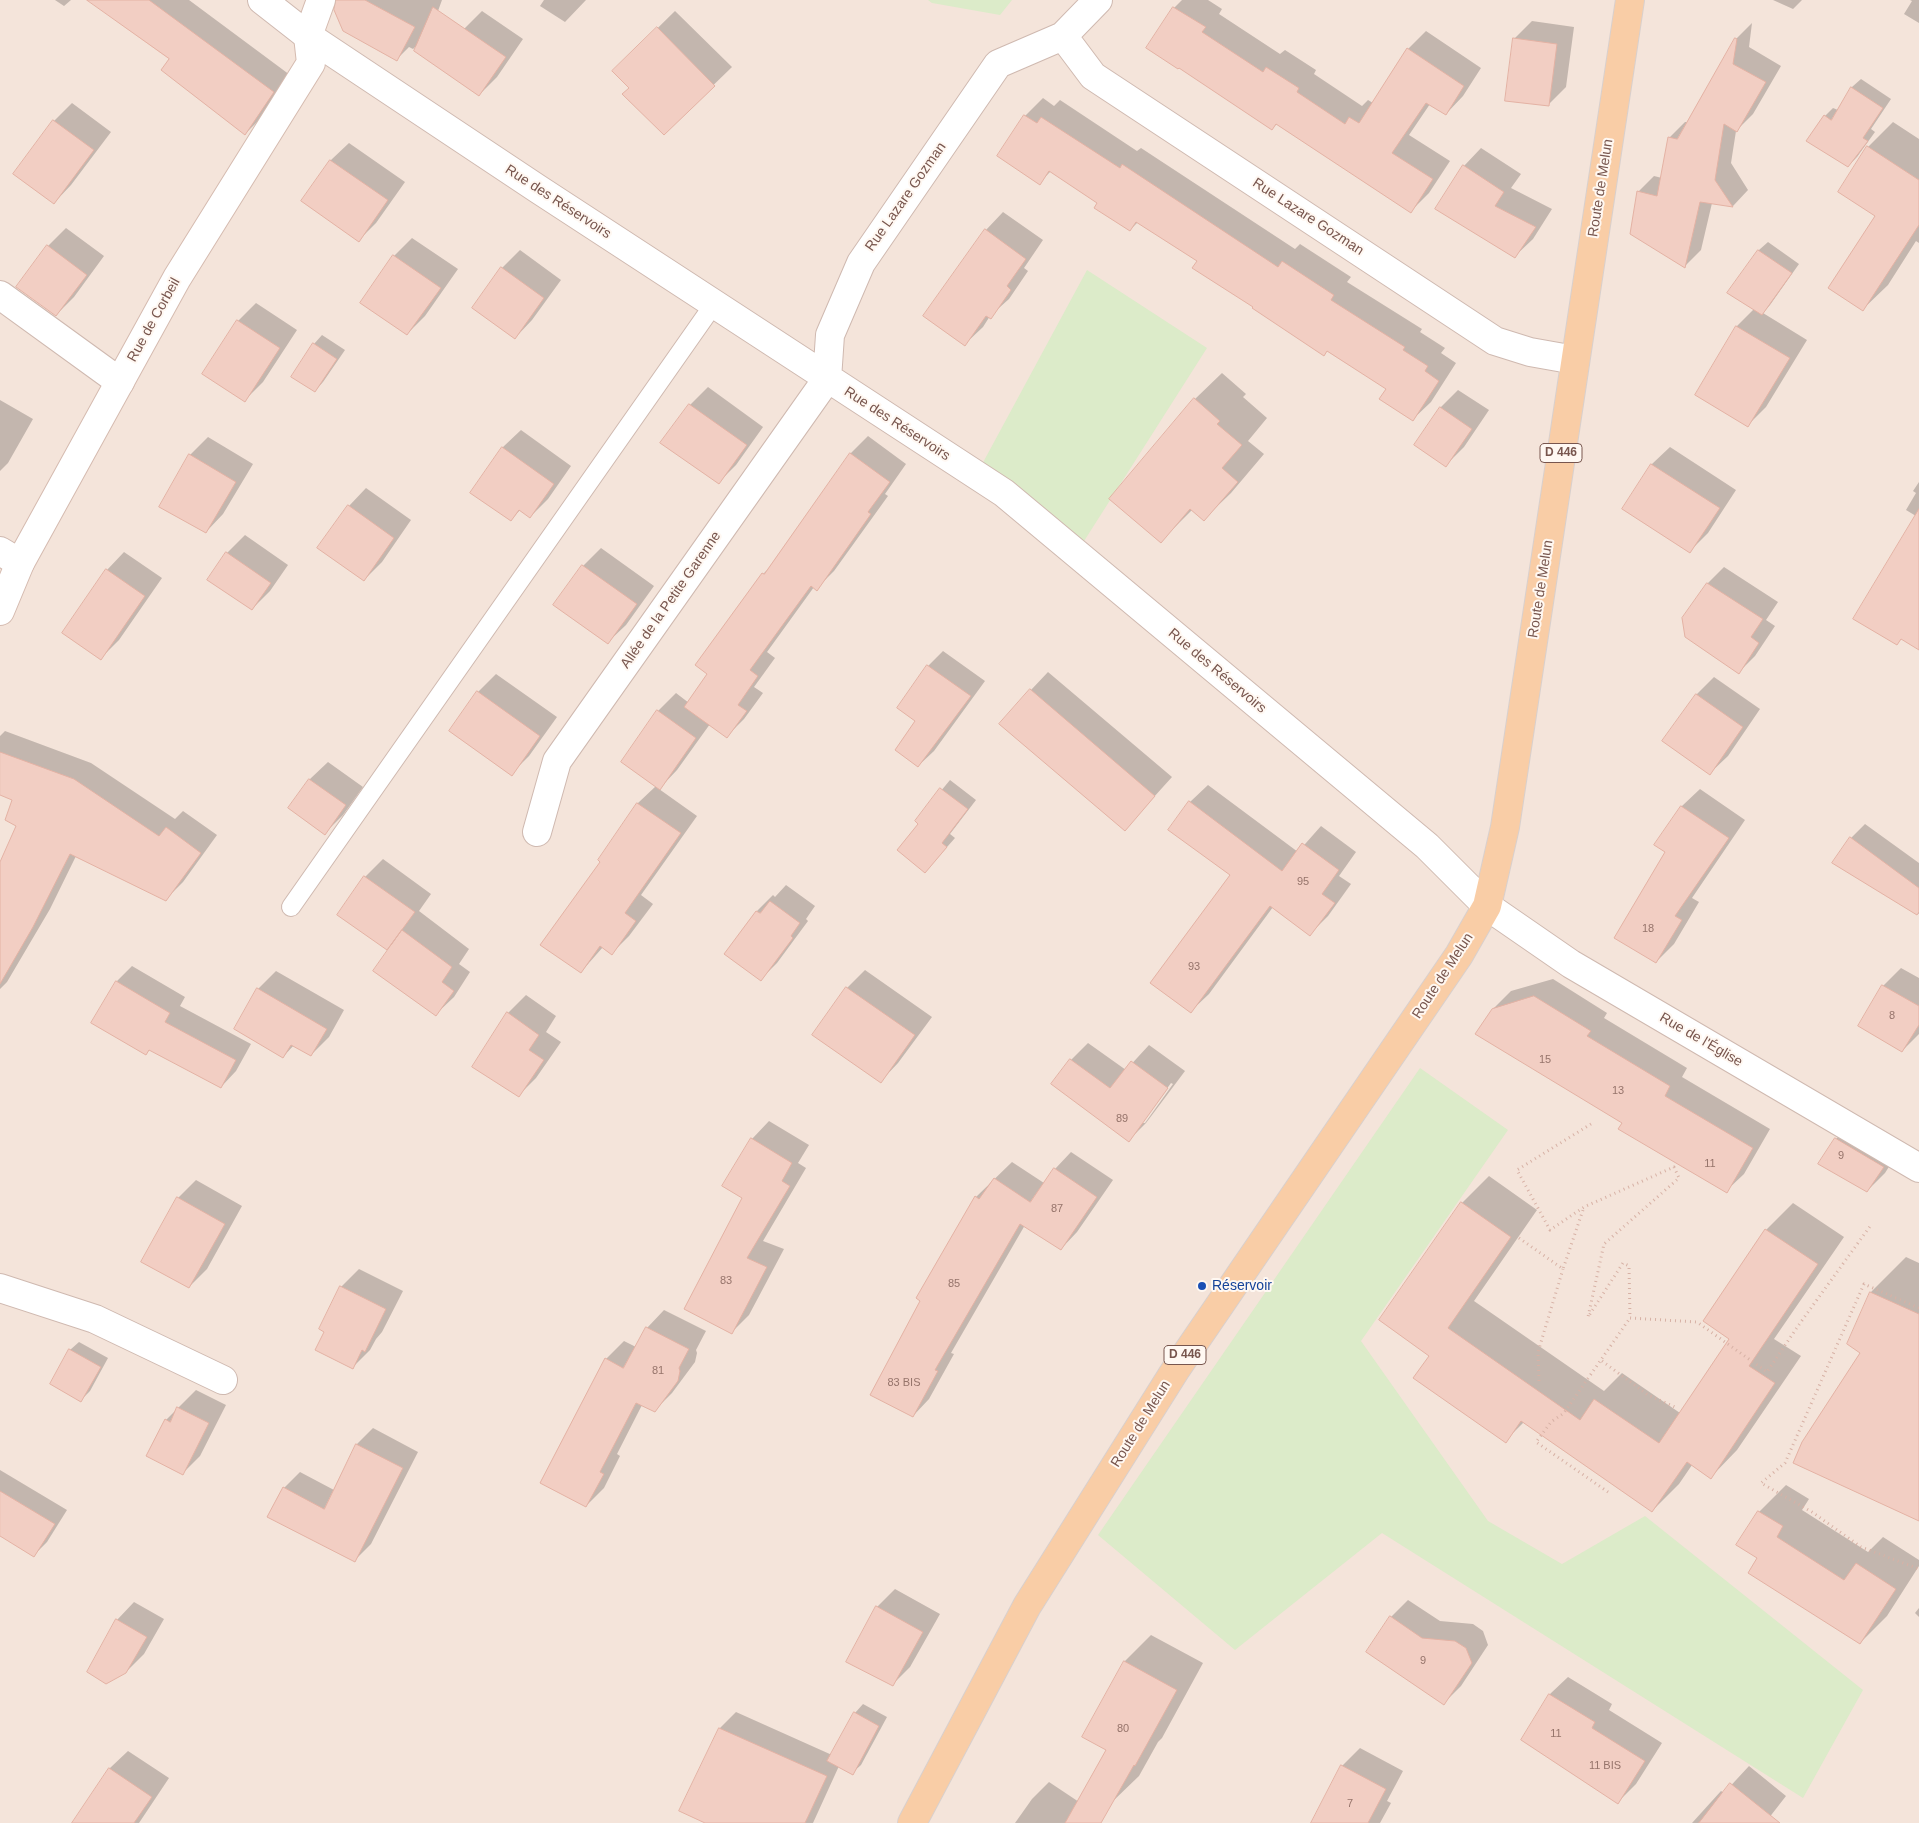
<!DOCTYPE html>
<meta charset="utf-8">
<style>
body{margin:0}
canvas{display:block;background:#fcf3eb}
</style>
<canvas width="1919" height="1823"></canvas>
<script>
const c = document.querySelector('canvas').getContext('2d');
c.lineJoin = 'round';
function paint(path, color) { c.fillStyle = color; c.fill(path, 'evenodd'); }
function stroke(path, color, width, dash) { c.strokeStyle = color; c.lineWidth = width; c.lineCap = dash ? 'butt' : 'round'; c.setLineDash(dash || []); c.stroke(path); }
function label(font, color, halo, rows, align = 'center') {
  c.font = font + ' Helvetica,sans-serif'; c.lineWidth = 4; c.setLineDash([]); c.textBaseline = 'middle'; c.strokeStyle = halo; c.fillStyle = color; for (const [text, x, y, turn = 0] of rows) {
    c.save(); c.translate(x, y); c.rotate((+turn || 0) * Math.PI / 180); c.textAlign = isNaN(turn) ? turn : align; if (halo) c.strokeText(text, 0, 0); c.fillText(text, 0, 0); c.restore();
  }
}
paint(new Path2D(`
 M0 0H1919V1823H0Z`), '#f4e4da');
paint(new Path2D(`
 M928 0H1012L1000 15 932 3Z
 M1087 270 1207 348 1079 549 980 468Z
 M1420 1068 1508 1130 1361 1341 1488 1521 1562 1564 1645 1516 1863 1690 1803 1798 1382 1533 1235 1650 1098 1535Z`), '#dcebc9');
paint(new Path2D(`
 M55 0H71L64 6Z
 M89 0H189L290 75 262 117 245 134 171 59Z
 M337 0H442L430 33 413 49 409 47 397 59Z
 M544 0H586L565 22 540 6Z
 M1182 0H1208L1222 9 1219 14 1280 54 1285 50 1316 70 1314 74 1362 106 1368 100 1373 103 1408 49 1426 31 1481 68 1463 96 1446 114 1430 104 1409 135 1450 161 1429 193 1411 211 1277 124 1272 128 1179 66 1148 48 1174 8Z
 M1773 0H1802L1793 9Z
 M1910 0H1919V23L1904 14 1912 1Z
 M482 11 523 39 497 77 479 95 464 29Z
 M675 11 732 67 664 133 631 88 614 71Z
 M1532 21 1574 27 1566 87 1548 105 1514 39Z
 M1752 23 1749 47 1781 66 1753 114 1736 131 1731 163 1748 190 1733 206 1712 203 1701 250 1685 266 1638 192 1654 176 1662 178 1669 138 1685 122H1688L1736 39Z
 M1861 79 1891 99 1871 129 1875 132 1857 157 1848 166 1825 116 1833 108 1838 110 1852 87Z
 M1043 98 1054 106 1060 100 1137 151 1141 148 1295 249 1300 244 1351 277 1347 282 1422 329 1420 332 1445 348 1441 353 1456 363 1431 402 1413 419 1387 388 1254 306 1199 260 1138 222 1130 230 1099 202 1051 171 1039 183 1025 116Z
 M72 103 111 132 71 185 54 203V121Z
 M1893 122 1919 139V243L1916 241 1888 285 1863 309 1877 215 1868 147Z
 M349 143 405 182 376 223 359 240 303 201 331 160Z
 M1481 148 1521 174 1511 188 1552 209 1533 239 1515 256 1464 166Z
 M1003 212 1043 240 1024 268 1028 271 1009 299 990 316 983 327 965 344 986 230Z
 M66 228 104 256 74 297 56 315 48 246Z
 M412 238 458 269 425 316 407 334 394 256Z
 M1768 242 1799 264 1770 305 1763 313 1807 340 1766 407 1748 425 1696 394 1737 326 1754 309 1728 293 1759 250Z
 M520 250 561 280 532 320 515 338 502 268Z
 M256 303 297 330 263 382 245 400 238 321Z
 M322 335 345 350 323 382 315 391 314 344Z
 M1222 373 1246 394 1243 397 1267 418 1248 441 1264 454 1231 493 1204 519 1193 509 1161 541 1195 399Z
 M708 387 763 427 736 465 718 483 690 405Z
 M1458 390 1489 410 1464 447 1446 465 1440 408Z
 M0 400 33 419 8 463 0 471Z
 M521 430 571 466 548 499 530 517 520 510 511 520 472 492 503 447Z
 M868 436 906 464 885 494 888 496 834 571 816 589 814 587 767 652 775 658 754 687 763 693 744 719 727 736 710 724 677 770 659 789 697 816 641 895 653 904 629 936 612 953 603 947 581 972 602 861 599 860 638 803 656 786 658 711 676 693 689 703 709 674 763 574 772 565 850 454Z
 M208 437 253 464 223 514 206 532 161 507 190 455Z
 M1670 447 1736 490 1708 533 1690 551 1624 508 1652 464Z
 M1919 482V649L1902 638 1897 643 1916 516 1906 510 1916 493 1913 491Z
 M366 488 411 520 382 562 364 580 349 506Z
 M245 535 288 565 270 591 252 609 227 553Z
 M601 548 654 586 626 625 608 642 583 566Z
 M124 552 162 578 119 640 101 658 107 570Z
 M1724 567 1778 602 1766 620 1775 626 1755 656 1739 672 1683 619 1708 583Z
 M943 651 985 681 934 751 918 766 917 721 928 666Z
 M1048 672 1172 777 1125 829 1031 690Z
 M496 674 557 717 529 756 511 774 478 692Z
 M1714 677 1760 709 1728 756 1710 773 1664 741 1697 694Z
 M5 731 91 763 175 819 183 811 217 835 183 882 166 899 76 856 50 909 7 982 0 989V865L18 826 14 799 0 794V736Z
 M328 762 363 787 343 815 325 833 289 808 310 779Z
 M950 780 976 800 950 834 955 838 925 872 920 824 916 821Z
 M1208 785 1298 852 1321 826 1356 852 1339 876 1351 884 1328 916 1310 934 1273 907 1209 994 1191 1011 1232 875 1190 802Z
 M1700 789 1745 820 1692 898 1699 902 1674 944 1656 962 1667 852 1656 844 1682 806Z
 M1865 824 1919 863V914L1834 863 1851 838Z
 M383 859 431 894 419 911 469 949 459 964 470 972 454 997 436 1014 392 945H391L387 949 338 914 365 877Z
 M786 885 815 906 806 919 808 921 777 963 761 979 757 911 773 895 775 897Z
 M132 966 185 997 180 1006 251 1044 236 1071 221 1087 150 1049 146 1054 117 981Z
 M1901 968 1919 978V1034L1902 1051 1883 986Z
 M865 970 932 1017 898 1063 881 1081 847 988Z
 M276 971 344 1010 329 1037 311 1055 294 1045 283 1057 258 989Z
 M1553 979 1607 1013 1604 1018 1687 1068 1682 1077 1770 1129 1744 1174 1726 1191 1623 1122 1493 1009 1511 991Z
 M526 995 556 1016 546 1032 561 1042 536 1078 518 1096 508 1013Z
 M1088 1043 1126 1070 1149 1045 1185 1071 1146 1123 1129 1140 1071 1060ZM1171 1083 1173 1084 1145 1123H1142Z
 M769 1121 809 1145 798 1163 806 1168 763 1241 784 1249 749 1315 732 1332 744 1198 752 1139Z
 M1854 1121 1901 1148 1885 1173 1867 1191 1836 1139Z
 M1071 1152 1113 1180 1077 1232 1061 1249 1025 1225 951 1353 954 1354 929 1399 913 1416 976 1197 1012 1162 1044 1183 1055 1169Z
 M1489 1176 1537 1210 1474 1301 1604 1391 1622 1373 1680 1413 1730 1338 1705 1321 1766 1230 1793 1203 1844 1237 1774 1339 1801 1356 1737 1450 1711 1477 1692 1465 1679 1484 1652 1511 1524 1422 1505 1441 1431 1355 1380 1320 1462 1203Z
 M196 1180 242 1206 207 1269 189 1287 178 1198Z
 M1906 1257 1919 1263V1519L1862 1352 1848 1344 1871 1292Z
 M359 1269 403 1291 382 1332 376 1339 370 1350 352 1368 326 1331 341 1287Z
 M664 1310 706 1331 696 1350 697 1353 695 1362 672 1393 654 1411 642 1405 617 1454 620 1456 604 1488 586 1506 606 1359 624 1341 636 1347 647 1328Z
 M79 1342 108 1358 90 1391 81 1400 70 1350Z
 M196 1390 226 1405 200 1456 183 1473 166 1420Z
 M373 1428 418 1452 371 1544 355 1560 284 1488 300 1472 334 1490 357 1444Z
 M0 1470 67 1510 47 1542 34 1555 0 1535Z
 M1786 1485 1809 1499 1802 1510 1868 1552 1883 1537 1919 1560V1566L1887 1616 1860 1643 1759 1558 1738 1545 1759 1512Z
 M895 1589 940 1614 910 1667 892 1685 877 1607Z
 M1408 1600 1440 1621 1473 1624 1483 1631 1488 1645 1461 1686 1444 1703 1391 1617Z
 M134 1602 164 1619 144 1654 126 1672 117 1620Z
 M1919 1608V1617L1915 1613Z
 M1151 1635 1203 1663 1162 1738 1158 1742 1139 1776 1112 1802 1108 1749 1125 1661Z
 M1568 1677 1612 1704 1609 1710 1662 1743 1636 1784 1618 1802 1522 1740 1550 1694Z
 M863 1704 887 1717 861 1765 852 1773 839 1766 813 1823H708L681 1810 720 1728 736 1712 832 1755 855 1713Z
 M1360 1748 1403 1771 1387 1801 1391 1803 1380 1823H1312L1342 1766Z
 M128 1751 169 1778 139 1823H79L75 1821 110 1768Z
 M1749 1766 1786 1796 1765 1823H1692L1721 1791 1724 1793Z
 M1049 1782 1088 1808 1078 1823H1015L1032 1799Z`), '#0003');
const building = new Path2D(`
 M87 0H149L274 92 245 135 161 70 169 59Z
 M336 0H365L415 27 397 61 343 31 334 10Z
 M433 7 506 57 479 96 414 51Z
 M1173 7 1206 27 1202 32 1263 72 1266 67 1299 88 1297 92 1345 124 1349 117 1359 123 1407 48 1464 86 1446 115 1426 103 1392 153 1433 179 1411 213 1276 124 1272 130 1179 68 1178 69 1146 48Z
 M657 27 715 86 664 135 622 94 629 88 612 71Z
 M1513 38 1557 44 1549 106 1505 101Z
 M1735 38 1737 39 1733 64 1766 82 1737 132 1724 124 1715 180 1733 207 1700 202 1685 268 1630 234 1637 191 1657 196 1668 137 1677 139Z
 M1851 87 1883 108 1863 138 1868 141 1848 167 1806 141 1824 115 1831 120Z
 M1024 115 1037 123 1041 117 1120 168 1122 164 1278 267 1282 261 1334 295 1331 300 1405 347 1403 350 1428 366 1425 371 1439 381 1413 421 1379 399 1386 389 1327 351 1324 356 1252 308 1253 307 1192 268 1197 261 1136 222 1130 231 1094 208 1097 203 1049 171 1040 185 997 156Z
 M53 120 94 150 54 204 13 174Z
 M1867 146 1919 180V225L1863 311 1828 288 1875 216 1838 192Z
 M330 160 388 200 359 242 301 201Z
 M1463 165 1504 192 1495 206 1536 227 1515 258 1435 209Z
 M985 229 1026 259 1007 286 1011 290 991 319 986 316 965 346 923 316Z
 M47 245 87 275 56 316 16 287Z
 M1758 250 1792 273 1762 315 1727 293Z
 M393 255 441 288 407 335 360 303Z
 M501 267 544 298 515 339 472 308Z
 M237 320 280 348 245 402 202 374Z
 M1736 326 1790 358 1748 427 1695 395Z
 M313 343 337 359 315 392 291 377Z
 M1194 398 1220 421 1217 424 1242 445 1222 468 1238 482 1204 521 1190 509 1161 543 1109 499Z
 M689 404 747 445 719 484 660 443Z
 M1440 407 1472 429 1446 467 1414 445Z
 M502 447 554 484 530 518 519 510 511 521 470 493Z
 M850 453 890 482 868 512 871 514 817 591 811 586 750 670 758 676 738 705 747 711 727 738 684 707 707 674 695 665 762 573 764 574Z
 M189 454 236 482 206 533 159 507Z
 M1651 464 1720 508 1690 553 1622 509Z
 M348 505 394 538 364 581 317 548Z
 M1919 509V650L1901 639 1897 645 1853 619Z
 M226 552 271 583 252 610 207 580Z
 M582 565 637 604 608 644 553 605Z
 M106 569 145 596 101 660 62 633Z
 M1707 583 1763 619 1751 637 1759 643 1739 674 1685 637 1682 618Z
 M927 665 971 696 918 767 895 750 915 721 897 708Z
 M1030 689 1155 796 1125 831 999 724Z
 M477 691 540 736 512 776 449 731Z
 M1696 694 1743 727 1710 775 1662 741Z
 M657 710 696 738 660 790 621 762Z
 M0 752 74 779 159 836 166 827 201 853 166 901 70 854 33 927 0 984V862L16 826 5 820 12 800 0 795Z
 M309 779 346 805 325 835 288 808Z
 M940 788 968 809 942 843 947 847 925 873 897 850 918 824 915 821Z
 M1189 801 1282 871 1302 843 1339 870 1322 894 1335 903 1310 936 1270 906 1191 1013 1150 983 1230 875 1168 830Z
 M637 803 681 833 625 913 636 921 612 955 600 946 581 973 540 945 600 862 598 860Z
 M1681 806 1729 838 1675 916 1682 920 1656 963 1614 938 1665 852 1654 845Z
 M1850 837 1919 888V912L1917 915 1832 863Z
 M364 876 415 912 387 950 337 915Z
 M770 901 800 923 791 936 793 938 761 981 724 954 756 911 760 913Z
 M402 930 452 967 442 982 454 991 436 1016 373 971Z
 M116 981 170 1013 165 1022 236 1060 221 1088 149 1050 146 1055 91 1023Z
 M1882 985 1919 1006V1025L1902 1052 1858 1026Z
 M846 987 915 1035 881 1083 812 1035Z
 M257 988 327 1029 311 1056 291 1045 283 1058 234 1029Z
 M1534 996 1591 1031 1587 1036 1670 1086 1665 1096 1753 1148 1727 1193 1618 1129 1622 1123 1475 1034 1492 1009Z
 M507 1012 539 1035 529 1050 544 1060 519 1097 472 1067Z
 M1070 1059 1110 1088 1131 1061 1168 1088 1129 1142 1051 1084Z
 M751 1138 792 1163 782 1181 790 1186 747 1258 767 1267 732 1334 684 1309 742 1198 722 1186Z
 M1835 1138 1884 1167 1867 1192 1818 1164Z
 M1054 1168 1097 1197 1061 1250 1020 1224 935 1370 938 1371 913 1417 870 1395 920 1301 916 1298 975 1196 979 1199 994 1178 1030 1202Z
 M177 1197 225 1224 189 1288 141 1262Z
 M1461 1202 1511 1237 1448 1328 1580 1420 1594 1399 1659 1443 1729 1339 1703 1321 1765 1229 1818 1264 1749 1366 1775 1383 1711 1479 1687 1462 1652 1512 1521 1421 1506 1443 1413 1378 1429 1356 1379 1320Z
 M340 1286 386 1309 365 1352 362 1350 353 1369 315 1350 324 1332 319 1329Z
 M1870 1292 1919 1314V1521L1793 1463 1802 1442 1860 1353 1847 1344Z
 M646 1327 689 1349 679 1368 680 1371 678 1381 655 1412 636 1403 600 1472 604 1474 586 1507 540 1483 605 1358 623 1368Z
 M69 1349 101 1367 81 1402 50 1384Z
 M177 1407 209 1423 183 1475 146 1456 165 1419 170 1422Z
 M356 1444 403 1468 355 1562 267 1517 283 1487 324 1509Z
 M0 1491 55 1524 34 1557 0 1536Z
 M1758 1511 1783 1526 1777 1537 1844 1580 1856 1563 1896 1589 1860 1644 1748 1573 1757 1558 1736 1545Z
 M876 1606 923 1632 893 1686 846 1662Z
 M1390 1616 1422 1638 1455 1641 1466 1648 1472 1663 1444 1705 1366 1652Z
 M116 1619 147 1637 126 1673 106 1684 87 1672Z
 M1124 1661 1177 1690 1135 1766 1134 1765 1101 1823H1065L1106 1750 1082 1737Z
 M1549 1694 1595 1722 1592 1728 1645 1761 1618 1804 1521 1740Z
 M854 1712 879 1726 853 1775 827 1761Z
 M719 1728 827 1776 805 1823H705L679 1811Z
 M1341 1765 1386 1789 1368 1823H1311Z
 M109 1768 152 1797 134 1823H72Z
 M1730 1783 1780 1823H1699Z`);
paint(building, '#f2cec3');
stroke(building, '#e4b2a4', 1);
const lane = new Path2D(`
 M291 907 714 304`);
const street = new Path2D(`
 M262 0 308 36 538 189 1004 493 1427 846 1487 906 1571 964 1919 1168
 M1063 36 1093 76 1495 341 1530 352 1575 360
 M0 295 120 382
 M0 551 20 563
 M537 832 557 761 827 379 830 335 861 263 998 64 1063 36 1098 0
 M0 1288 95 1319 223 1380`);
const secondary = new Path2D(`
 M0 611 20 563 177 278 311 63 308 36 321 0`);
const primary = new Path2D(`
 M912 1823 1027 1606 1176 1369 1459 955 1487 906 1505 827 1630 0`);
stroke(lane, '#cfb9b0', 20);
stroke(street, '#cfb9b0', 30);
stroke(secondary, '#d5bbb0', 30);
stroke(primary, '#d9d0cd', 30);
stroke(new Path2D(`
 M1591 1124 1517 1170 1550 1230 1584 1207 1674 1167 1679 1178 1604 1244 1588 1317 1623 1263 1629 1266 1630 1318 1697 1322 1767 1372 1798 1326 1871 1225
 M1519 1238 1563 1269 1584 1207
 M1919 1308 1864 1284 1785 1463 1761 1483 1812 1512 1861 1547 1919 1569
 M1602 1361 1648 1395 1675 1407
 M1539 1381 1538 1352 1563 1269
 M1608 1492 1536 1442 1551 1422 1564 1413 1630 1318`), '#d7b1a5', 3, [1, 4]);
stroke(lane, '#fff', 18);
stroke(street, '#fff', 28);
stroke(secondary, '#fff', 28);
stroke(primary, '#f9cda6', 28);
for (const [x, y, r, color] of [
 [1202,1286,5,"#1a4fb4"]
]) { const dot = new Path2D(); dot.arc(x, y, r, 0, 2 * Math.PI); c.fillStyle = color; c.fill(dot); stroke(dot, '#fff8f2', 2); }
label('11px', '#96746b', null, [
 ["95",1303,882],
 ["18",1648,929],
 ["93",1194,967],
 ["8",1892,1016],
 ["15",1545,1060],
 ["13",1618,1091],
 ["89",1122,1119],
 ["9",1841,1156],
 ["11",1710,1164],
 ["87",1057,1209],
 ["83",726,1281],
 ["85",954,1284],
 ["81",658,1371],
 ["83 BIS",904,1383],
 ["9",1423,1661],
 ["80",1123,1729],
 ["11",1556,1734],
 ["11 BIS",1605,1766],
 ["7",1350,1804]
]);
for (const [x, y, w] of [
 [1561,453,42],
 [1185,1355,42]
]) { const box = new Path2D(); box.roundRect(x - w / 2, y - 9.5, w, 19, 4); c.fillStyle = '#fff8f2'; c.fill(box); stroke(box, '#78564e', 1); }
label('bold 12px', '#78564e', null, [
 ["D 446",1561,453],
 ["D 446",1185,1355]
]);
label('14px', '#78564e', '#fff8f2', [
 ["Route de Melun",1601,188,-81],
 ["Rue Lazare Gozman",906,197,-55],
 ["Rue des Réservoirs",558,202,33],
 ["Rue Lazare Gozman",1308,217,33],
 ["Rue de Corbeil",154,320,-61],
 ["Rue des Réservoirs",897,424,33],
 ["Route de Melun",1541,589,-81],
 ["Allée de la Petite Garenne",671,600,-55],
 ["Rue des Réservoirs",1217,671,40],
 ["Route de Melun",1443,976,-57],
 ["Rue de l'Église",1701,1040,30],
 ["Route de Melun",1141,1424,-58]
]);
label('14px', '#164399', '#fff8f2', [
 ["Réservoir",1212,1286]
], 'left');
</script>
